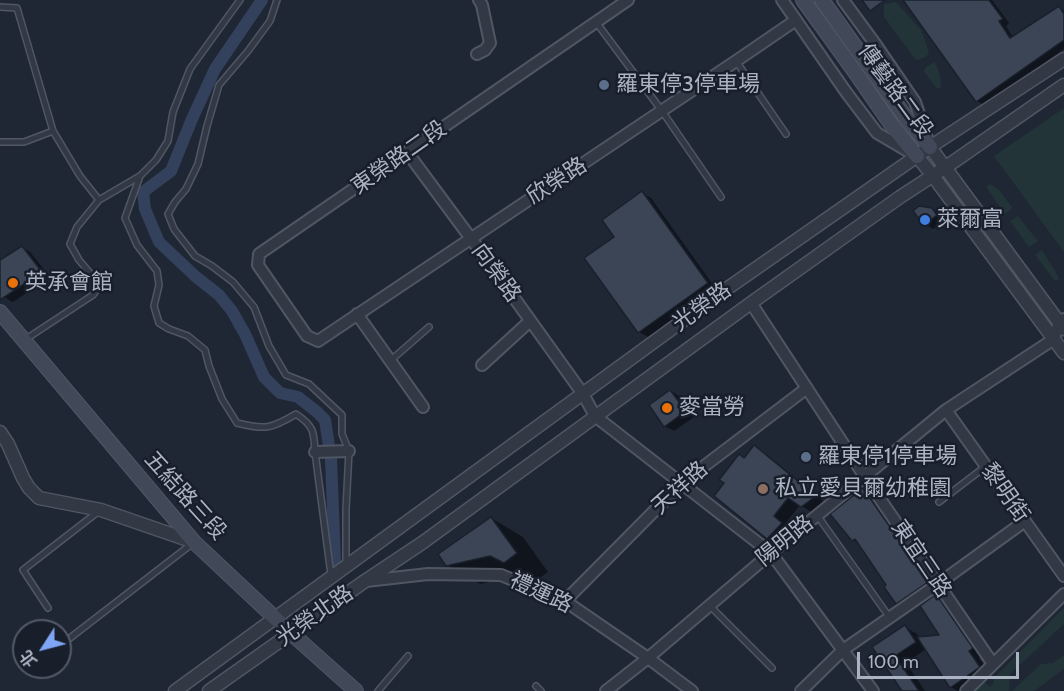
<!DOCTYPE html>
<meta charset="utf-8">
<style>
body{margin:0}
#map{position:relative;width:1064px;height:691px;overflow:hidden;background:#1f2735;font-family:Cabin,"Noto Sans TC",sans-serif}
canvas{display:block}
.north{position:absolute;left:12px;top:619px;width:60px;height:60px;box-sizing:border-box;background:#181e2a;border:2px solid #535a67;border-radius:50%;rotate:234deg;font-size:16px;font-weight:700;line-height:24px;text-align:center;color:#acb3c3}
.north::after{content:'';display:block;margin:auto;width:21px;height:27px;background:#7fa5f5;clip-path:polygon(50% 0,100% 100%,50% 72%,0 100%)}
.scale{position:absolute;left:857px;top:652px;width:162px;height:27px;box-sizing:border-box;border:3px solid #acb3c3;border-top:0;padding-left:8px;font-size:18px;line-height:21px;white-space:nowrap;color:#acb3c3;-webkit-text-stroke:4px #181e2a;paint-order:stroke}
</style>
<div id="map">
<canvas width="1064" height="691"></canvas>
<div class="north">北</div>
<div class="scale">100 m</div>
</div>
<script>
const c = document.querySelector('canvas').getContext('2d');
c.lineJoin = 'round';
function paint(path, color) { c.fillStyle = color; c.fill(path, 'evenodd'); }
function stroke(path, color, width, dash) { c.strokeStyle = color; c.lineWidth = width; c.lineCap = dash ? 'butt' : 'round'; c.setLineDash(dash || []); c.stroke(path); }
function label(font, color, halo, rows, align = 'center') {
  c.font = font + ' Cabin,"Noto Sans TC",sans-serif'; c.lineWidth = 5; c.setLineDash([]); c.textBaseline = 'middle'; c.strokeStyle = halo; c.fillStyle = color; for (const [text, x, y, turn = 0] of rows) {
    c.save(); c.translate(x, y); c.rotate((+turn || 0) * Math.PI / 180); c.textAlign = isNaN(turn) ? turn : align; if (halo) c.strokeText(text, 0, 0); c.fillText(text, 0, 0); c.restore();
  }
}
paint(new Path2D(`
 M896 2 921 30 929 52 926 57 918 60 915 59 884 17V6L885 4Z
 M934 62C939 67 942 82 940 89L936 87 924 72 925 68Z
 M1064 108V252L994 156Z
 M990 184 999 190 1012 207V209L1005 214 987 188V186Z
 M1018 216 1037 240V242L1029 247 1010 221Z
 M1042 250 1058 276 1059 279 1055 281 1035 255Z
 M1064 608V624L1010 674 1009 691H974L983 681 990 687 993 684 994 678Z
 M1064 655V669L1034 691H1012L1041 664 1053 663Z`), '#223437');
paint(new Path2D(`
 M905 0H992L1009 23 1006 26 1013 38 1059 7 1064 11V49L984 105 977 101Z
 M642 193 651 198 716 289 648 337 639 332Z
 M932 209 941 214 945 220 933 229 925 224Z
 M22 247 30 252 50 277 13 302 4 297 0 292V262Z
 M671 391 679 396 694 417 674 431 665 426Z
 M754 447 766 454 827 504 813 513 800 505 785 524 793 530 780 544 768 537 745 459Z
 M863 489 872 494 935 587 906 607 897 603 888 586 860 544 853 540Z
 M491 518 523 537 548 572 537 580 523 574 480 584 447 565Z
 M936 596 947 603 983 655 979 658 990 674 965 691H958L951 687 926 649 906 663 925 691H904L874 647 905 627 917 634 920 638 942 636Z`), '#0007');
stroke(new Path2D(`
 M262 0 215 69 192 119 171 171 143 192 145 209 159 242 195 276 219 295 232 311 245 334 264 377 280 393 298 397 317 412 325 420 331 459 335 561`), '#33415c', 12);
const building = new Path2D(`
 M862 0H885L870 11Z
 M903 0H989L1003 19 999 21 1010 38 1059 6 1064 14V40L976 102Z
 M642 191 708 283 638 333 584 258 614 237 602 220Z
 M919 206 932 208 937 215 924 225 913 211Z
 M22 246 42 272 0 300V260Z
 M670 390 686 411 664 427 649 405Z
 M754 445 816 496 801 507 788 498 774 516 782 523 767 539 714 496 724 483 719 480 739 454 744 458Z
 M863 488 928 582 896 604 884 587 886 585 855 539 852 541 830 514Z
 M491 517 517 553 504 563 490 556 446 566 438 554Z
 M936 594 973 648 969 651 980 667 950 688 917 637 939 635 920 606Z
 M905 625 916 642 895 656 919 691H902L872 647Z`);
paint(building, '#3b4555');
stroke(building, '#1a202c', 1.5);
const service = new Path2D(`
 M277 0 270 21 248 51 219 85 207 126 198 164 186 189 175 202 168 214 174 229 195 256 212 266 233 282 254 307 269 346 286 375 309 384 342 415V434L349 451 346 509V563
 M0 7 17 8 53 131 80 176 99 200
 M596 22 662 111 721 197
 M736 61 786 134
 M0 142H24L53 131
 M140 176 125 218 137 245 157 271 159 285 154 306 159 323 169 329 188 336 205 350 209 366 222 399 237 423C265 430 271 429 296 414 314 426 314 432 315 452L331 575
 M26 339 93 295 98 288 96 280 79 260 70 244 77 227 99 200 140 176 156 160 168 141 173 112 190 69 240 0
 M390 361 429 327
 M939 502 986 466
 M817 515 890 618
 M709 605 772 668
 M48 608 23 570 99 511
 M70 638 193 543
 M536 686 541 691
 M378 691 408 656`);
const minor = new Path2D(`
 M628 0 259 254 258 265 307 336 318 341 736 61 796 20
 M782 0 846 92 877 133 911 153
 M843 0 876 45 915 102 928 141
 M477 54 485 50 490 43 482 5 479 0
 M407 152 492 267 583 394 595 416 771 553 873 691
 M751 303 865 477 993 664
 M357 314 423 407
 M482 365 530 321
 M946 410 1064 576
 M315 452 349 451
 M366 581 428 574 501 575 565 601 648 658 692 691
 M565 601 682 483 807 388
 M606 691 648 658 771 553 946 410 1054 339 1059 322 1064 319
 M801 691 843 650 938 584 1025 521
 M966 691 1064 594`);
const tertiary = new Path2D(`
 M930 147 1064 329
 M917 156 933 176 1064 353
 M0 432 8 444 23 478 29 488 39 498 101 510 194 542
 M175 691 725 290 930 147 1064 59
 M209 691 365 581 422 543 751 303 900 197 946 167 1064 85`);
const secondary = new Path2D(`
 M803 0 855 72 893 127 917 156
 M822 0 904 115 930 147
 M0 312 194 542 291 633 356 691`);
stroke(service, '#505664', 8);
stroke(minor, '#505664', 14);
stroke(tertiary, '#505664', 15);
stroke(secondary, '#505664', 16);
stroke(service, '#323945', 5);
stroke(minor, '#323945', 10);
stroke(tertiary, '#323945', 12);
stroke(secondary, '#414858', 14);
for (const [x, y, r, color] of [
 [604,85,6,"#5c6f8a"],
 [925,220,6,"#3f7fe0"],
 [13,283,6,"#e8710a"],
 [667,408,6,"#e8710a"],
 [806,457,6,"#5c6f8a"],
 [763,489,6,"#8d6e63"]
]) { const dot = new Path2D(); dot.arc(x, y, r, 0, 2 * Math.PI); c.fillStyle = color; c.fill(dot); stroke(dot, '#181e2a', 2); }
label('22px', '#acb3c3', '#181e2a', [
 ["羅東停3停車場",616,85],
 ["萊爾富",937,220],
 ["英承會館",25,283],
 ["麥當勞",679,408],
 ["羅東停1停車場",818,457],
 ["私立愛貝爾幼稚園",775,489]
], 'left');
label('22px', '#acb3c3', '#181e2a', [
 ["傳藝路二段",895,91,54],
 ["東榮路二段",399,158,-35],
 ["欣榮路",557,181,-33],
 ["向榮路",496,273,54],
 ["光榮路",702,307,-36],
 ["天祥路",680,488,-42],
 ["黎明街",1005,493,55],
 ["五結路三段",185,496,48],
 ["陽明路",785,541,-39],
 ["東宜三路",921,559,56],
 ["禮運路",541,593,25],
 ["光榮北路",315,616,-35]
]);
</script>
